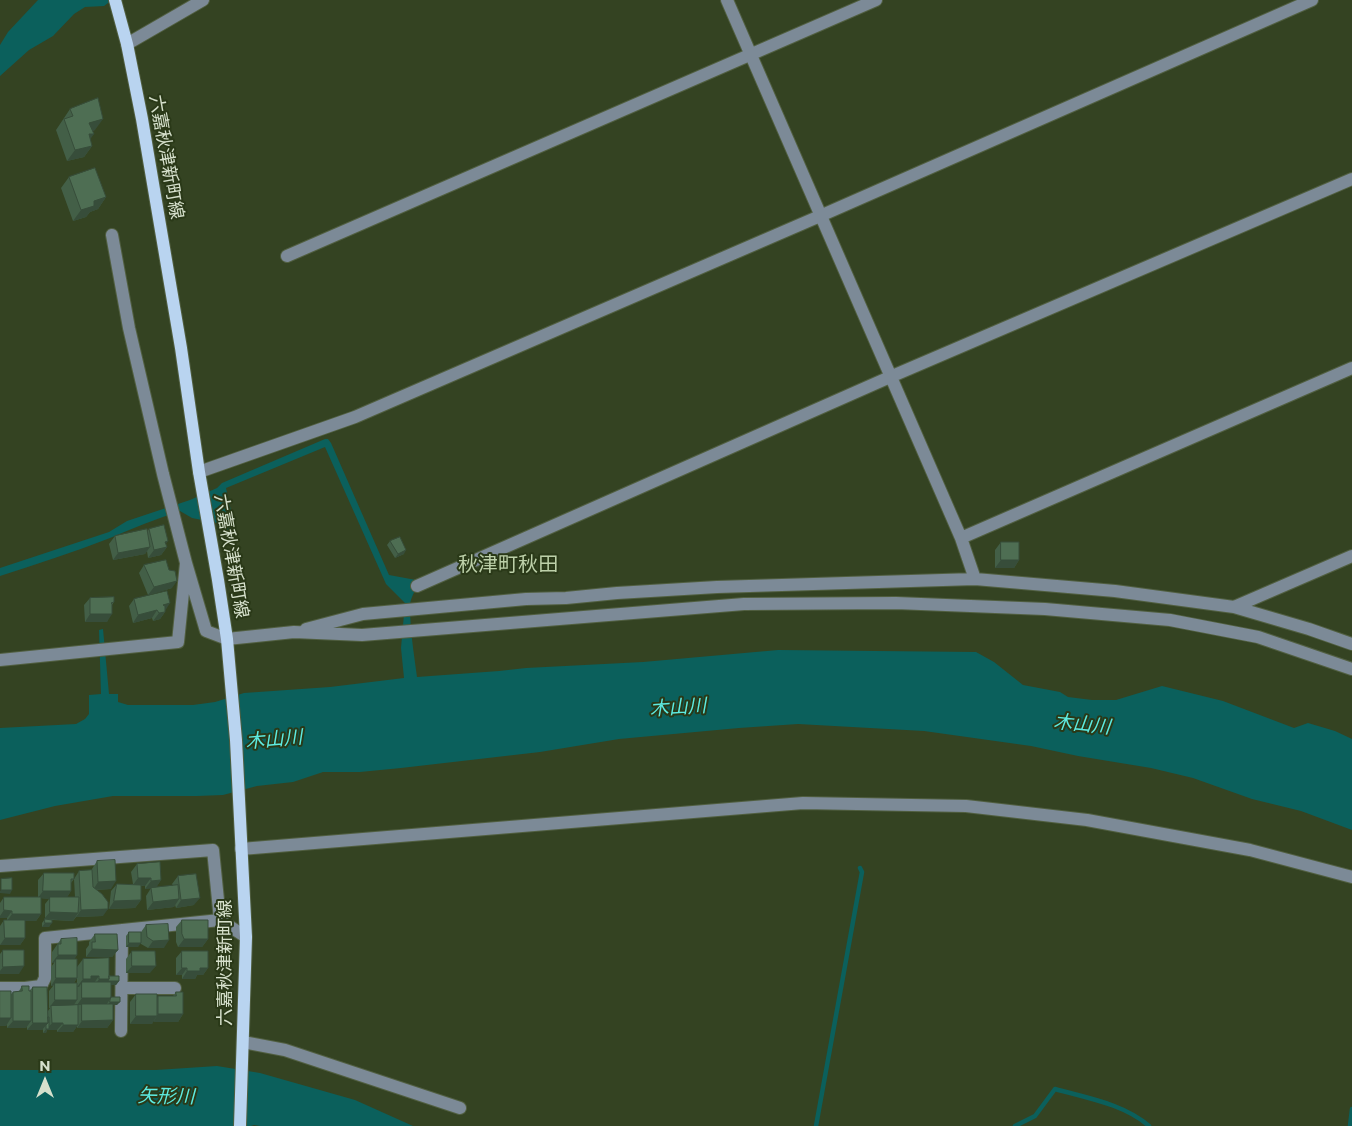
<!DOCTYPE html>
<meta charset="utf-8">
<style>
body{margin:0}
#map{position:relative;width:1352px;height:1126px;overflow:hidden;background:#344322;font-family:Montserrat,sans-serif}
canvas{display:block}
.north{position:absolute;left:20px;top:1056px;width:50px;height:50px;-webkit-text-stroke:4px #2a3918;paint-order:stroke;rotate:0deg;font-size:14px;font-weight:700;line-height:20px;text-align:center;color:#d6e0cc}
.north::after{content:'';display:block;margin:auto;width:18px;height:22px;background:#d6e0cc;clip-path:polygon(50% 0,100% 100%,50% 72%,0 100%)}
</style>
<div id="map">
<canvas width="1352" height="1126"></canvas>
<div class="north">N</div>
</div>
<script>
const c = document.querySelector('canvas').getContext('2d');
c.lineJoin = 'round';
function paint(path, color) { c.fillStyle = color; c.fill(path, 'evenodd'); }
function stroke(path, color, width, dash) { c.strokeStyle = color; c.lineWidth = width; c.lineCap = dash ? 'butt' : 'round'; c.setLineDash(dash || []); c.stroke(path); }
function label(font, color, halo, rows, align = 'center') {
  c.font = font + ' Montserrat,"Noto Sans JP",sans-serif'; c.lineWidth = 4; c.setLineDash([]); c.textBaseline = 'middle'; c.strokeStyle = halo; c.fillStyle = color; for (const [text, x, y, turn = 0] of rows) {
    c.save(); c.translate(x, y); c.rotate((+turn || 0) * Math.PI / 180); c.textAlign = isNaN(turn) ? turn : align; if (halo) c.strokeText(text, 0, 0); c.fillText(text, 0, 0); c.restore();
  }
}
paint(new Path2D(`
 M38 0H112L104 6 85 7 74 14 53 36 29 50 0 76V45L8 32Z
 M325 439H328L331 443 389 575 416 580C418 590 410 596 410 606 410 630 414 654 417 677L499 671 526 668 643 662 778 650 976 652 994 662 1023 685 1060 692 1068 697 1092 700H1116L1162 686 1223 701 1294 728 1308 723 1335 731 1352 739V830L1301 811 1252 799 1193 778 1151 768 1078 756 1031 746 924 731 798 724 739 728 619 739 540 752 401 768 360 772H323L293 782 257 786 223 795 197 796H113L55 806 0 820V728L76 724 85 719 89 714V695L101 694 99 630 103 629 109 694H118V702L128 705H193L215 702 244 693 330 687 404 678 401 648 405 603 386 584 325 447 226 488 235 529 223 533 222 524 192 518 180 511C156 519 133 528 110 538 74 552 37 564 0 576V568L109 532 127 521 190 500 217 488 222 483Z
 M217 1066 260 1073 355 1100 413 1126H260L254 1125 251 1126H0V1070H156Z`), '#0b605c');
stroke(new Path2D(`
 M816 1126 862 872 860 868
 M1015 1126 1035 1116 1055 1089C1087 1098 1124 1104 1149 1126
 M1350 1126 1352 1109`), '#0b605c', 4.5);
const minor = new Path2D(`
 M727 0 961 538 975 579
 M127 44 203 0
 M287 256 876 0
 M199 472 355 417 820 216 1312 0
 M961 538 1352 368
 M186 563 206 631 227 639 294 632 362 635 744 604 896 603 1045 609 1170 620 1258 637 1352 669
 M417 586 890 377 1352 179
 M1234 607 1352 556
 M306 629 363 614 526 599 566 598 617 593 717 587 975 579 1115 591 1234 607 1309 629 1352 644
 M0 660 178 642 186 563 163 474 129 328 112 235
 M241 849 803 803 966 806 1087 820 1250 850 1352 877
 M0 866 213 850 220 920
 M0 988H25L41 986 45 978V938L220 920 246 937
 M122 988H175
 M121 1031 122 930
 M243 1042 285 1050 460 1108`);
const major = new Path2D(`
 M115 0 127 44 142 119 181 348 199 472 218 580 227 639 236 740 246 937 240 1126`);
stroke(minor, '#515f41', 14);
stroke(major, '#515f41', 14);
stroke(minor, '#7c8a97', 12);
stroke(major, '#b9d4f0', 12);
paint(new Path2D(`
 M70 109 95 130 92 131 90 139 92 146 84 157 67 161 56 130Z
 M69 177 106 197 98 209 90 212 86 217 73 221 61 188Z
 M149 529 166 544 167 547 161 555 148 558 147 551 145 554 113 560 109 544 115 536 147 532Z
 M390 541 404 554 395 558 387 545Z
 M1001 542 1019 560 1014 568H995V550Z
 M144 565 169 570 172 588 148 595 139 573Z
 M90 598 114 602 112 605 107 622H85L84 605Z
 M134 599 165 610V612L160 619 153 621 152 618 133 623 129 606Z
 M97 861 111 889 96 890 103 916 76 917 73 921 52 920 49 927H42V923L45 919V904L49 899 41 898V914L36 921H25V938L20 945H0V926L4 920H7V918H0V903L4 897H38V880L44 873 74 879 79 871 92 870V869ZM74 879 75 897H67L71 891V883Z
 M137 864 161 880 156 887 173 886 172 884 178 876 194 905 176 908 175 905 174 907 147 910 146 896 151 888 145 889V886H141V900L135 908 109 909 111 891 117 884H133L131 872Z
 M182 920 208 939 202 947H178L176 942V927Z
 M146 925 164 948H148L141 944V937L138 947H126V936L129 932H141Z
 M95 934 118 950 112 957H86V949L89 945V942Z
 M61 939 77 955 74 959 77 967 83 959 119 981 116 985H111V997L117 1005H113V1020L107 1028H77V1026L73 1032H57V1030H47L46 1033H43V1029L42 1030H27V1026L26 1028H7V1024L6 1026H0L11 994 13 992 19 991 22 986 29 991 33 987 48 1011 50 1008H49V991L53 986H51V967L54 963H52V952ZM77 978V983H74Z
 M3 950 19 974H0V954Z
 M132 951 150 973H126V959Z
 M182 951 208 968 203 975H197L195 979H182V975H176V958Z
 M176 992 183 1014 178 1022 153 1021 152 1024H130V1002L136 994 157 998 158 996H173Z`), '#435f47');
paint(new Path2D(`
 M103 119 95 130 81 135 89 123Z
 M89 134H94L86 145Z
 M92 146 84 157 67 161 75 150Z
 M106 197 98 209 90 212 86 217 73 221 81 210 94 201Z
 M168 541 163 548 167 547 161 555 148 558 154 550Z
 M150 547 145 554 113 560 118 553Z
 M406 550 404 554 395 558 398 554Z
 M1001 560H1019L1014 568H995Z
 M177 581 172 588 148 595 154 587Z
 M170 603 165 611 158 613 163 605Z
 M157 610 152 618 133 623 138 615Z
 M165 612 160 619 153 621 159 613Z
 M90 614H112L107 622H85Z
 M138 878H151L145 886 133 885Z
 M161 880 156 888 145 889 151 881Z
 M116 881 111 889 93 890 98 882Z
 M1 890H12L10 894 0 893V891Z
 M43 891H71L66 899 50 897 49 899 38 898Z
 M200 898 194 905 176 908 181 900Z
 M179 899 174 907 147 910 153 902Z
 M141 900 135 908 109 909 114 901Z
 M108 909 103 916 76 917 81 910Z
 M4 910 12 911 7 918H0V916Z
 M50 912 78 913 73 921 44 919Z
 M12 914H41L36 921H7Z
 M45 923H52L49 927H42Z
 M5 938H25L20 945H0Z
 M184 939H208L202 947H178Z
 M169 940 164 948H148L153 941Z
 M129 943H141L138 947H126Z
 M92 949 118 950 112 957H86Z
 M58 955H77L72 963 56 959 54 963H52Z
 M24 966 19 974H0V971L3 967Z
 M132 966H156L150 973H126Z
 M182 968H187L182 975H176Z
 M200 968H208L203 975H197L195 979H182L187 971Z
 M91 976H99L94 983 82 982 79 987H77L83 979Z
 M56 978H77L72 986 55 983 53 986H51Z
 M99 979H109L119 981 116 985H105L94 987Z
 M82 998H111L106 1005 82 1004 81 1005H77Z
 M55 1000H77L72 1008 51 1006 49 1008Z
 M110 1002H120L117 1005H108Z
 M158 1014H183L178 1022H153Z
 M136 1016H157L152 1024H130Z
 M0 1018H11L6 1026H0Z
 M113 1020 107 1028H77L82 1021Z
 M13 1021H31L26 1028H7Z
 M33 1023H48L42 1030H27Z
 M52 1023H63L57 1030H47L46 1033H43L46 1029H47Z
 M63 1025H78L73 1032H57Z`), '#374d3a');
const building = new Path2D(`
 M98 98 103 119 89 123 94 134H89L92 146 75 150 64 119 73 116 70 109Z
 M95 168 106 197 94 201V206L81 210 69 177Z
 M164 525 168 541 165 542 167 547 154 550 149 529Z
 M147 529 150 547 118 553 115 536Z
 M400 537 406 550 398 554 390 541Z
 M1001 542H1019V560H1001Z
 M166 560 169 570 175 571 177 581 154 587 144 565Z
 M167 591 170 603 163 605 165 606V612L159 613 157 610 138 615 134 599Z
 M114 597V602L111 603 112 604V614H90V598Z
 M115 860 116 881 98 882 97 861Z
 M160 862 161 880 151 881V878H138L137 864Z
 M92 870 93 887 102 894 108 902V909L81 910 79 871Z
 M44 873H74V879H71V891H43Z
 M196 874 200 898 181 900 178 876Z
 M12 878V890H1V879Z
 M117 884 141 885V900L114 901Z
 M178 885 179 899 153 902 151 888Z
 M4 897H41V914H12V911L4 910Z
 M50 897H79L78 913 50 912Z
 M45 919 52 920V923H45Z
 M4 920H25V938H5Z
 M182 920H208V939H184L182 934Z
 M168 924 169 940 153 941 147 937 146 925Z
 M129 932H141V943H129Z
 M95 934H117L118 950 92 949V942H95Z
 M77 938V955H58V944H61V939Z
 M3 950H24V966L3 967Z
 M132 951H155L156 966H132Z
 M182 951H208V968H200V971H187V968H182Z
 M109 958V979H99V976H91V979H83V959Z
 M56 959H77V978H56Z
 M109 976H119V981H108L109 979Z
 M82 982H111V998H82Z
 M55 983H77V1000H55Z
 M22 986H29V991H31V1021H13V992L22 991Z
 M33 987H47L48 1023H33Z
 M0 991H11V1018H0Z
 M176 992H183V1014H158V996H176Z
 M136 994H157V1016H136Z
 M111 997H120V1002H110Z
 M82 1004H113V1020L82 1021Z
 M78 1005V1025H63V1023H52L51 1006Z
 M48 1017H49V1029H46V1025L48 1023Z`);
paint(building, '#4e6e53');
stroke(building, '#374d3a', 1);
label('18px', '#d6e0cc', '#2a3918', [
 ["六嘉秋津新町線",166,157,80],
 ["六嘉秋津新町線",231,556,80],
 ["六嘉秋津新町線",226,963,-90]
]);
label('italic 19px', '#5debe1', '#2a3918', [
 ["木山川",678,708,-4],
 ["木山川",1082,725,6],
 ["木山川",274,740,-5],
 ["矢形川",166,1097,1]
]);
label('20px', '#bdd0a9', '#2a3918', [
 ["秋津町秋田",508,565]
]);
</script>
